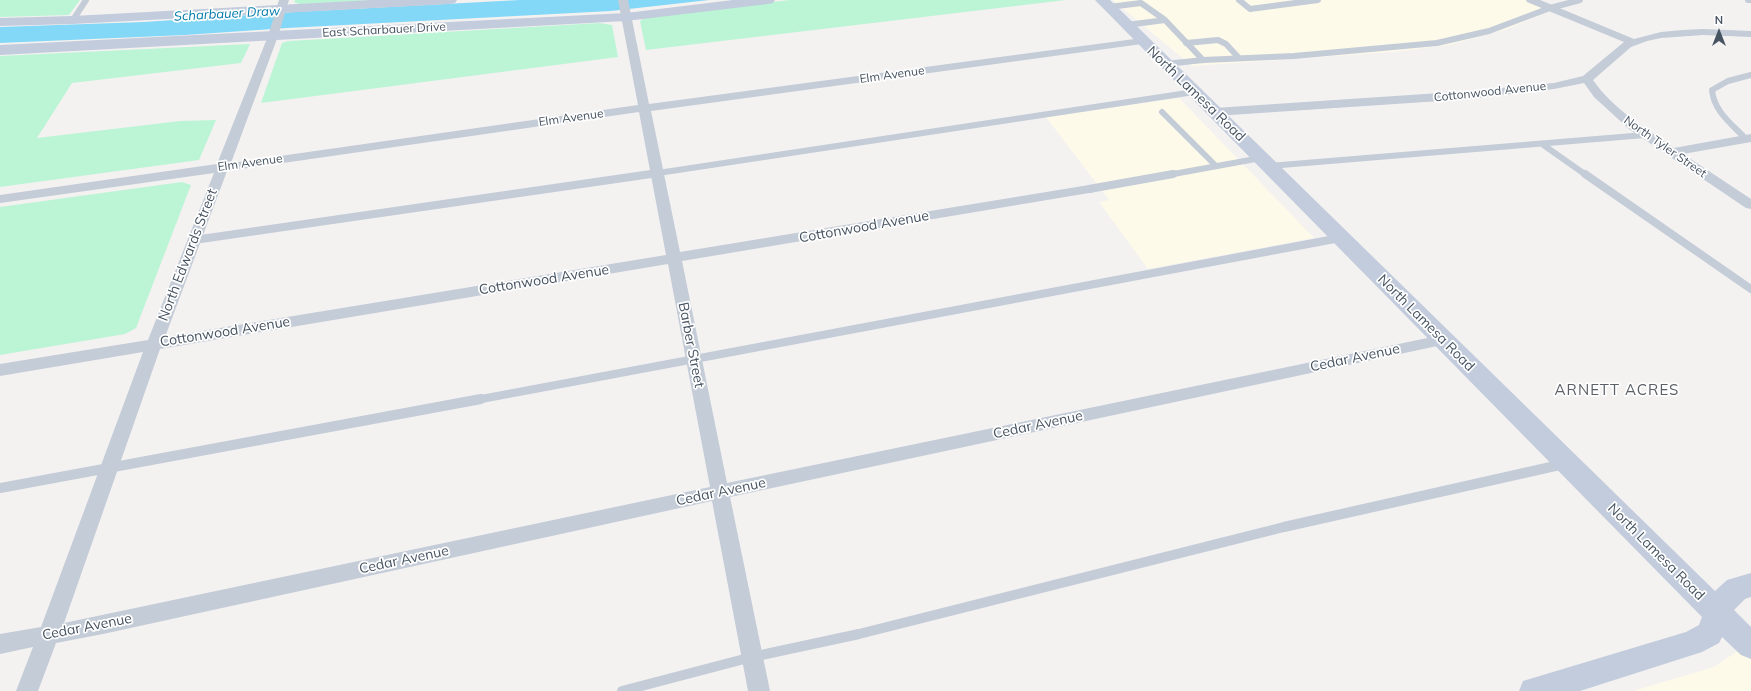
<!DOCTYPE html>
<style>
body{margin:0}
#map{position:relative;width:1751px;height:691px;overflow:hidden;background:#f4f1f1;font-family:Mulish,sans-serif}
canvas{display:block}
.north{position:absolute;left:1699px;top:12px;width:40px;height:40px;-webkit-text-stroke:3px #fff;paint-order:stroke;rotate:0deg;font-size:11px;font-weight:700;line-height:16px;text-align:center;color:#465361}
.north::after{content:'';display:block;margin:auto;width:14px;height:18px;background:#465361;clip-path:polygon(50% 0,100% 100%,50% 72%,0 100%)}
</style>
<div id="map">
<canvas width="1751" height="691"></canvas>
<div class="north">N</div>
</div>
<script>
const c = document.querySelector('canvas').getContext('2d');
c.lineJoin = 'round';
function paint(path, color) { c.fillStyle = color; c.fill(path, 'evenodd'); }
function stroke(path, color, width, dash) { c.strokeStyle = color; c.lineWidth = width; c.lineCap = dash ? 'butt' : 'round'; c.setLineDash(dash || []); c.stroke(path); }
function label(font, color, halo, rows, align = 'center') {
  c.font = font + ' Mulish,sans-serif'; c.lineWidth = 3.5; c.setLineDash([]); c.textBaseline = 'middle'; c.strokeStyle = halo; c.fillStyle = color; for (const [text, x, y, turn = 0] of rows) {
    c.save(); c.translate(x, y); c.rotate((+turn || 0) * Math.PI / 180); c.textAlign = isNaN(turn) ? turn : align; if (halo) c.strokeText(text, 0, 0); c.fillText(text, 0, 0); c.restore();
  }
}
paint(new Path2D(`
 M1113 0H1528L1552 10 1507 29 1449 45 1392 52 1192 66Z
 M1179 98 1314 238 1148 269 1099 202 1109 200 1046 117Z
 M1751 642V691H1633L1714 667Z`), '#fefaea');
paint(new Path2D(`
 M0 0H80L69 15 0 17Z
 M295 0H376L299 4 294 2Z
 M790 0H1066L646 50 640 21 647 16Z
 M599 23 612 25 618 57 261 103 282 43 289 41Z
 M250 44 241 63 72 83 37 138 180 121 216 120 199 160 0 187V56Z
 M182 182 191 185 136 328 125 334 0 355V207Z`), '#bbf5d6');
paint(new Path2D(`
 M520 0H709L611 11 287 28 185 35 0 43V27L144 22 295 12Z`), '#83d7f7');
stroke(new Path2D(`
 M1239 0 1250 9 1318 0
 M1748 0H1751
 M1109 7 1141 3 1165 20 1127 25
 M73 20 86 0
 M1165 20 1203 60
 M1186 43 1218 40 1226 44 1239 58
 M1166 64 1203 60 1294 56 1437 43 1489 31 1550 8 1580 0
 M1162 112 1216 166
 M1746 139C1732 124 1714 112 1712 90L1728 81 1751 75
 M1542 144 1586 175
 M1269 166 1645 135
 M645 175 1194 92
 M1168 175 1261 158`), '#c3ccd7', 6);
stroke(new Path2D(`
 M1585 174 1751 289
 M1089 189 1173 174
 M194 240 651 174
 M476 400 1340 238`), '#c3ccd7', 8);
stroke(new Path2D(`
 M0 488 481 399
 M622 691 752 657 859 634 1284 527 1564 464`), '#c3ccd7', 10);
paint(new Path2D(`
 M279 0H289L278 36 231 163 638 105 618 0H628L649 104 1142 38 1146 39 1147 41 1146 43 1142 44 651 111 680 252 1089 185 1094 186 1096 189 1094 192 1089 193 682 261 727 483 1442 335 1448 336 1450 340 1448 344 1442 345 730 497 770 691H748L712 501 103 634 56 643 38 691H16L33 647 0 654V634L41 627 143 352 0 376V364L148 340 214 173 0 203V195L217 164 268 36ZM639 112 666 255 165 337 227 171ZM668 264 710 487 64 623 160 349Z
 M1526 0H1540L1634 39 1661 32 1683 30 1703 29 1751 31V37L1703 35 1661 38 1647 41 1631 47 1593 80C1613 109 1645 128 1674 148L1751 134V142L1683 154 1751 199V209L1746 208 1629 129 1594 97 1584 83 1554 89 1470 99 1215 116 1211 115 1209 112 1211 109 1215 108 1470 91 1554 83 1583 76 1624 42 1527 2Z`), '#c3ccd7');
paint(new Path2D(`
 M371 0H457L455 3 450 4 73 24 0 26V18L73 16Z
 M733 0H775L773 3 768 4 626 21 0 55V45L626 13Z
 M1095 0H1110L1715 591 1727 580 1751 573V597L1745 599 1734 610 1751 627V659L1741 655 1722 637 1719 643 1702 652 1580 691H1519L1523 681 1686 632 1699 625 1702 617Z`), '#c2ccdc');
label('12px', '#465361', '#fff', [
 ["East Scharbauer Drive",384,30,-3],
 ["Elm Avenue",892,75,-8],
 ["Cottonwood Avenue",1490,92,-6],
 ["Elm Avenue",571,118,-8],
 ["North Tyler Street",1665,147,35],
 ["Elm Avenue",250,163,-8]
]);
label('italic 13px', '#027ba9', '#fff', [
 ["Scharbauer Draw",227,14,-3]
]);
label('14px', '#465361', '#fff', [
 ["North Lamesa Road",1196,94,44],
 ["Cottonwood Avenue",864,227,-10],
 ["North Edwards Street",188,255,-69],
 ["Cottonwood Avenue",544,280,-9],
 ["North Lamesa Road",1426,323,45],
 ["Cottonwood Avenue",225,332,-9],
 ["Barber Street",691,345,79],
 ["Cedar Avenue",1355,358,-12],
 ["Cedar Avenue",1038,425,-12],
 ["Cedar Avenue",721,492,-12],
 ["North Lamesa Road",1656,552,45],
 ["Cedar Avenue",404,560,-12],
 ["Cedar Avenue",87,627,-11]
]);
c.letterSpacing = '1px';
label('15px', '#5c6067', '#fff', [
 ["ARNETT ACRES",1617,390]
]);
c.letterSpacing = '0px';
</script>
